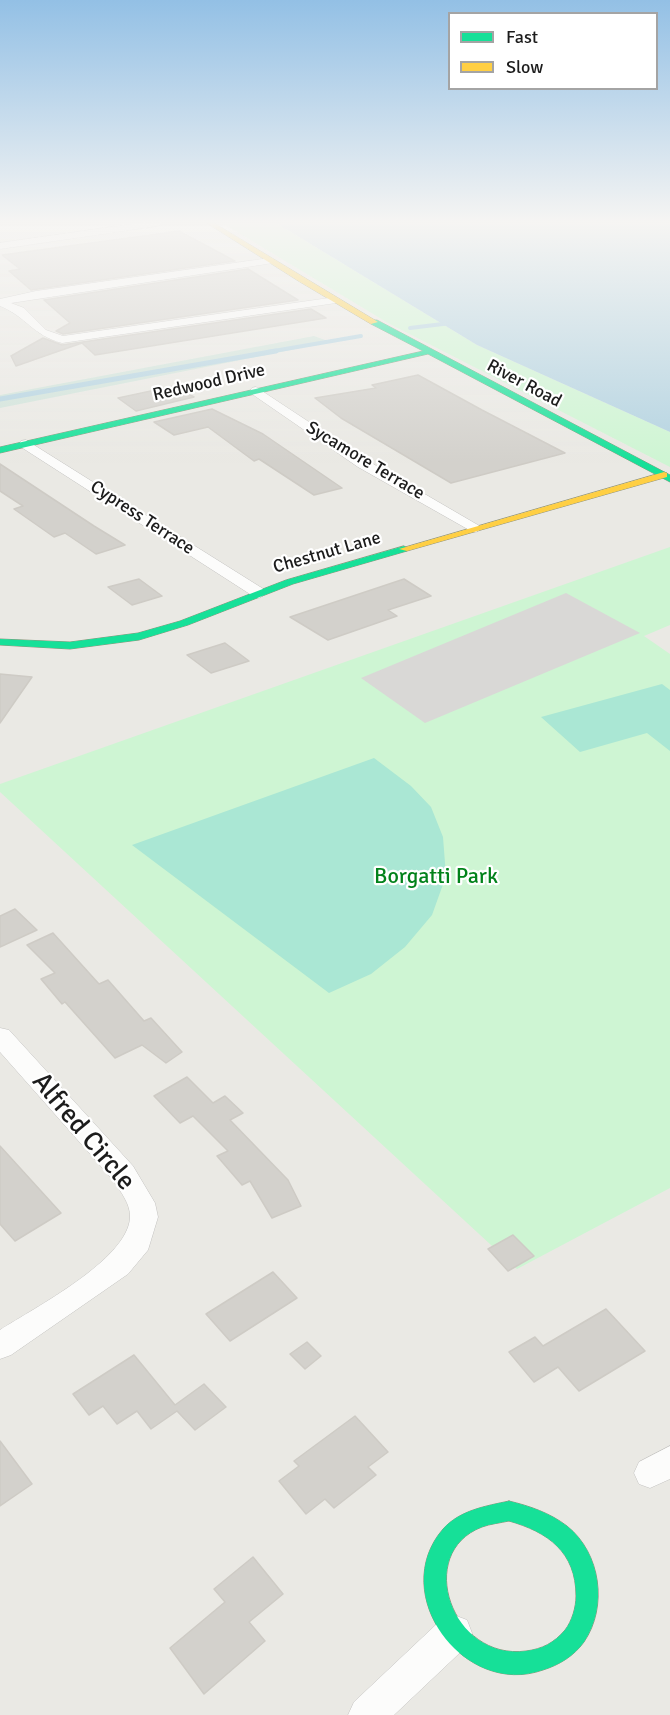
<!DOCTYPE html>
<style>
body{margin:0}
#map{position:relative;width:670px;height:1715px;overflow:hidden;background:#eae9e4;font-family:Signika,sans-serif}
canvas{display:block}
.legend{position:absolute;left:448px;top:12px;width:210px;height:78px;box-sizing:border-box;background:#fff;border:2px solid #a4a4a4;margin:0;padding:8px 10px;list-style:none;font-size:18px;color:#1c1c1c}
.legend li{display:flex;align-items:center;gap:12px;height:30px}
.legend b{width:30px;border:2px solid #a4a4a4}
</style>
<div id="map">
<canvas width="670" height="1715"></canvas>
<ul class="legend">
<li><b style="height:8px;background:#16e098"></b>Fast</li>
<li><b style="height:8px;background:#ffcf43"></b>Slow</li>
</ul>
</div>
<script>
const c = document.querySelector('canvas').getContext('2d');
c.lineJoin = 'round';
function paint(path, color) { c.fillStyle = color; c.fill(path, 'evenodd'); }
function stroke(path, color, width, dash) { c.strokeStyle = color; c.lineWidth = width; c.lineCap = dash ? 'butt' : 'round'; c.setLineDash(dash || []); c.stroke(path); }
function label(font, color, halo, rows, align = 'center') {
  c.font = font + ' Signika,sans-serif'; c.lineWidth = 4.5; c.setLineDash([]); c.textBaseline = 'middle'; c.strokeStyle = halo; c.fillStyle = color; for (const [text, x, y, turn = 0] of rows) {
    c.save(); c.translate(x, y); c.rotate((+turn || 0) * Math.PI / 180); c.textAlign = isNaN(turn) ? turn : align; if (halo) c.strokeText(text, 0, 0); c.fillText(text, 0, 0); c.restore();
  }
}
paint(new Path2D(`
 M314 336 331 342 0 408V395Z`), '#d0e3da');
paint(new Path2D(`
 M222 223H276L477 345 670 432V467L388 323Z
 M670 547V625L644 636 670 654V1188L517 1269 0 792V784Z`), '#cef5d3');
paint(new Path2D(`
 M662 684 670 690V751L647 733 580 752 541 717Z
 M374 758 411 786 431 807 443 837 446 876 432 915 405 947 371 974 329 993 132 845Z`), '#aae7d4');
paint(new Path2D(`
 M566 593 640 633 425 723 361 678Z`), '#d9d8d6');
paint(new Path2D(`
 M276 223H670V432L477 345Z`), '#b3d3e1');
stroke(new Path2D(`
 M410 328 451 323
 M268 352 361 336`), '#b3d3e1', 4);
stroke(new Path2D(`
 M0 399 276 351`), '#b3d3e1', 5);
const building = new Path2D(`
 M179 231 235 261 31 290 9 271 20 269 2 255Z
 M248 269 298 300 63 334 56 331 70 323 44 300Z
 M311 309 326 318 95 355 82 343 16 366 11 356 43 338 62 345Z
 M418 375 482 410 565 453 451 483 341 418 315 398 376 388 372 385Z
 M174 386 194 397 136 411 118 398Z
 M212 409 263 434 342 488 314 495 259 459 254 461 208 427 174 435 154 422Z
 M0 464 94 526 125 545 96 554 65 533 54 537 14 509 23 506 0 491Z
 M139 579 162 596 132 605 108 587Z
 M404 579 431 596 388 610 397 616 328 640 290 617Z
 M225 643 249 661 211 673 187 655Z
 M0 674 32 677 0 723Z
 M15 909 37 930 0 947V916Z
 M53 933 99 984 108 980 144 1021 151 1018 182 1052 166 1063 142 1045 115 1058 65 1002 62 1004 41 979 55 973 27 945Z
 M187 1077 213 1103 225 1096 243 1113 230 1120 288 1180 301 1206 272 1218 250 1181 242 1185 217 1156 228 1151 193 1116 180 1123 154 1096Z
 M0 1146 61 1213 15 1241 0 1224Z
 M513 1235 534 1256 508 1271 488 1249Z
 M273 1272 297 1298 230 1341 206 1314Z
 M606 1309 645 1351 579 1391 558 1367 534 1382 509 1352 535 1337 543 1346Z
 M307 1342 321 1356 305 1369 290 1354Z
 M134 1355 175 1405 204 1384 226 1407 195 1430 177 1411 151 1429 137 1411 117 1424 103 1406 89 1415 73 1394Z
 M355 1416 388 1452 368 1467 376 1475 334 1508 325 1499 306 1514 279 1481 299 1466 294 1461Z
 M0 1441 32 1484 0 1506Z
 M253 1557 283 1594 249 1622 265 1641 204 1694 170 1648 225 1602 214 1589Z`);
paint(building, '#d3d1cc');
stroke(building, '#cecbc5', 1.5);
const street = new Path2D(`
 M139 223H163L158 226 0 249V243Z
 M270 258 273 259V263L11 303 24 308 46 330 63 336 336 297 341 300 336 303 62 343C32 335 27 317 0 306V299L36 291Z
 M256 387 368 461 483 528 476 532 471 531 358 467 252 394 250 391 252 388Z
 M26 440 265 590 267 593 259 598 253 596 21 447 19 444 21 441Z
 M0 1028 9 1030 133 1166 155 1203 158 1217 148 1250 128 1274 11 1355 0 1359V1330C34 1308 127 1260 130 1218 131 1204 120 1191 113 1180L0 1052Z
 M670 1446V1479L650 1488 639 1484 634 1473 639 1462Z
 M454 1615 467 1620 472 1633 467 1646 394 1715H348L354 1702 441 1620Z`);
const fast = new Path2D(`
 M371 320H377L670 475V482L428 354 0 453V447L423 351 371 324Z
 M404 546 409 549 407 551 293 584 188 625 139 640 70 649 0 645V639L70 642 138 633 180 621 286 580Z
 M509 1501C530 1506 550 1513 567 1526 601 1553 608 1607 584 1642 574 1656 559 1665 543 1670 464 1698 387 1594 443 1529 460 1510 486 1506 509 1501ZM509 1521C548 1532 576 1552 576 1596 576 1607 572 1621 565 1630 554 1643 542 1649 526 1651 452 1661 414 1553 482 1527 490 1524 500 1523 509 1521Z`);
const slow = new Path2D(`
 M207 223H214L378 322 371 324 300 282Z
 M664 472 667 473V477L407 551 399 549Z`);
stroke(street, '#c3c2c0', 1);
stroke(fast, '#90947c', 1);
stroke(slow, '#90947c', 1);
paint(street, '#fcfcfb');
paint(fast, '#16e098');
paint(slow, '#ffcf43');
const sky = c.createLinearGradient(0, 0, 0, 463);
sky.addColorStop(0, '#93c0e5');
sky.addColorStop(0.48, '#f6f5f3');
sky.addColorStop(1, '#f6f5f300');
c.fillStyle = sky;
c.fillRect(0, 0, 670, 463);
label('18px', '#1c1c1c', '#fff', [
 ["Redwood Drive",209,383,-13],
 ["River Road",524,384,28],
 ["Sycamore Terrace",365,461,31],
 ["Cypress Terrace",142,518,33],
 ["Chestnut Lane",327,553,-16]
]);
label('22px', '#02821b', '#fff', [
 ["Borgatti Park",436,877]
]);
label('27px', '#1c1c1c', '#fff', [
 ["Alfred Circle",83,1132,50]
]);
</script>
